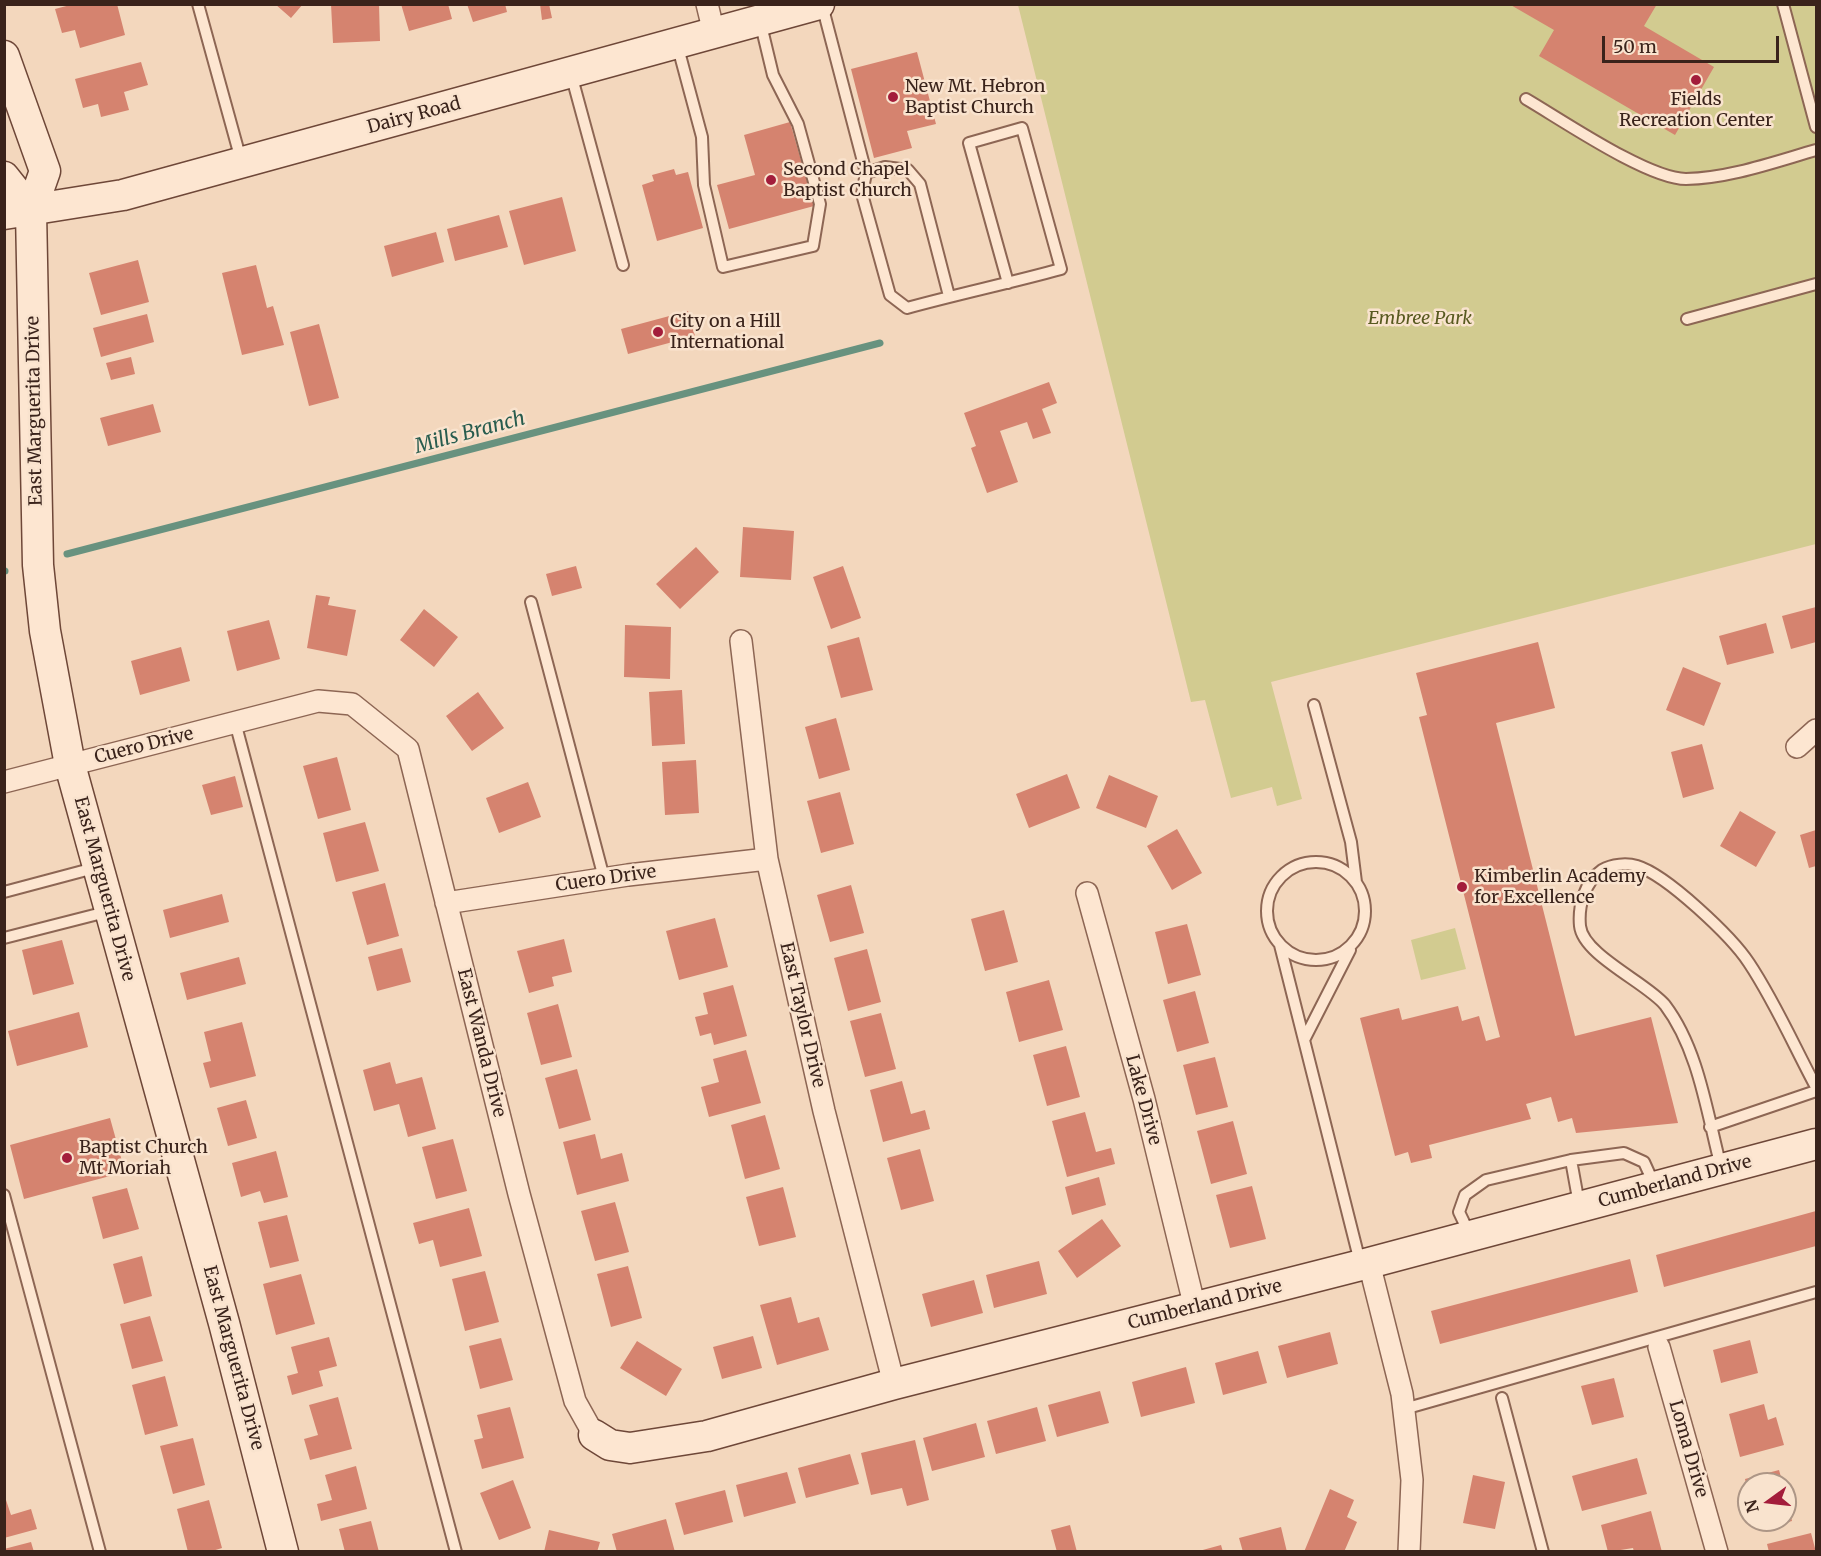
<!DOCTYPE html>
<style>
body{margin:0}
#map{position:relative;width:1821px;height:1556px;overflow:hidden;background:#f3d7bd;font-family:Merriweather,serif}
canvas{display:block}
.frame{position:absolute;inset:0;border:6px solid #3a231b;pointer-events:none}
.north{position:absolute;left:1737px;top:1472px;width:60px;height:60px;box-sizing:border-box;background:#f9e3ce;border:2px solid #ad9686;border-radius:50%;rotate:255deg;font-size:16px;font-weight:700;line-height:24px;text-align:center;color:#3a231b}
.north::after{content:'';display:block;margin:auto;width:21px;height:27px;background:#a31d3b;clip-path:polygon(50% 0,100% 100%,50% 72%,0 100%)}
.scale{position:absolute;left:1602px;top:36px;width:177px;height:27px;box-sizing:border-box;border:3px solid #3a231b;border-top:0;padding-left:8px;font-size:18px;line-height:21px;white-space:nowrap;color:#3a231b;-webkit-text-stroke:4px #f9e3ce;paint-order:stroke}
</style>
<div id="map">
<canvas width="1821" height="1556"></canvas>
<div class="frame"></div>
<div class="north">N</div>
<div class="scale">50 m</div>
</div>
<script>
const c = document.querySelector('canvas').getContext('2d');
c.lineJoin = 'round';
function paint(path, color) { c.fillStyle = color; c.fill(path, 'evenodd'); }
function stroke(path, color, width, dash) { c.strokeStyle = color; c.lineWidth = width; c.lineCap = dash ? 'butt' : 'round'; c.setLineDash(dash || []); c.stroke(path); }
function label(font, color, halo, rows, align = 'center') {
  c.font = font + ' Merriweather,serif'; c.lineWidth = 5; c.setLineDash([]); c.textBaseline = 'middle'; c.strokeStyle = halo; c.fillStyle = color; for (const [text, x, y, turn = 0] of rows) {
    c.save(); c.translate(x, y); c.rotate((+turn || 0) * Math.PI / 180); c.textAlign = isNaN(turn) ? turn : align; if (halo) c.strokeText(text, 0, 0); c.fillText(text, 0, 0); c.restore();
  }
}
paint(new Path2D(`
 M1018 5H1816V544L1271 682 1302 799 1277 806 1272 787 1231 798 1205 700 1191 702Z
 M1455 928 1466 969 1421 980 1411 940Z`), '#d2cb90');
stroke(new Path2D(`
 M67 554 880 343
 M4 571H5`), '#68927f', 7);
paint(new Path2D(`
 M74 4H117L125 35 80 48 75 30 62 33 55 9Z
 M275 4H303L291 18Z
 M331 4H379L380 41 333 43Z
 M401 4H448L452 19 409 31Z
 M467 4H505L507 12 473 22Z
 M540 4H549L552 18 542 20Z
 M1509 4H1657L1644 26 1714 67 1675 135 1539 56 1554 30Z
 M917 52 936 124 907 131 912 148 874 158 851 69Z
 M141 62 148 85 124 92 129 110 101 117 98 104 83 108 75 79Z
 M790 122 814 206 729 229 717 185 755 175 744 135Z
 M674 169 676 175 688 172 703 228 657 241 642 185 654 181 652 175Z
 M562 197 576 251 524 265 509 211Z
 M499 215 508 247 455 261 447 229Z
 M436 232 444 262 392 277 384 246Z
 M138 260 149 302 101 315 89 273Z
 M256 265 267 308 273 306 284 345 242 355 222 273Z
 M688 311 695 336 628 354 621 329Z
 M147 314 154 342 101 357 93 328Z
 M319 324 339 398 309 406 290 332Z
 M131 357 135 374 111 380 106 363Z
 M1049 382 1057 403 1042 409 1051 433 1033 439 1027 422 1000 431 1018 482 987 493 971 448 976 446 964 413Z
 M153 404 161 432 108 446 100 418Z
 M743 527 794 531 791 580 740 577Z
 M696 547 719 572 680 609 656 584Z
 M576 566 582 588 552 596 546 574Z
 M843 566 861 618 831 629 813 577Z
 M316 595 330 597 328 605 356 610 347 656 307 648Z
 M1816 607V642L1791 649 1782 616Z
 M424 609 458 637 434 667 400 640Z
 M269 620 280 659 237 671 227 631Z
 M1766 623 1774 653 1727 665 1719 636Z
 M625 625 671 627 670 679 624 677Z
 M859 637 873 690 841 698 827 646Z
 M1538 642 1555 708 1496 723 1575 1036 1651 1017 1678 1123 1576 1133 1572 1118 1558 1122 1551 1097 1526 1104 1531 1119 1429 1145 1432 1158 1411 1163 1408 1152 1395 1156 1360 1018 1399 1008 1402 1020 1458 1006 1462 1021 1479 1016 1486 1041 1500 1037 1419 717 1427 715 1416 673Z
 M181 647 190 681 140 695 131 661Z
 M1683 667 1721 683 1704 726 1666 710Z
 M682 690 685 744 652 746 649 692Z
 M478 692 504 728 472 751 446 716Z
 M836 718 850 770 819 779 805 727Z
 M1702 744 1714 789 1683 798 1671 752Z
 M337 757 351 810 318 819 303 766Z
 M696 760 699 813 665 815 662 762Z
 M1067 774 1080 808 1029 828 1016 794Z
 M1109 775 1158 796 1146 828 1096 808Z
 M235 776 243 807 211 815 202 785Z
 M528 782 541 817 499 833 486 798Z
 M840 792 854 844 821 853 807 801Z
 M1740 811 1776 832 1756 867 1720 846Z
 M365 822 379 871 336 882 323 833Z
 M1177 829 1202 873 1172 890 1147 846Z
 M1816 830V866L1809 868 1800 835Z
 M385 883 399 936 367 945 352 892Z
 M851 885 864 933 830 942 817 895Z
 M222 894 229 922 170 938 163 910Z
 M1004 910 1018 962 985 971 971 919Z
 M715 918 728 967 679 980 666 931Z
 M1187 924 1201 975 1168 984 1155 932Z
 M564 939 572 972 552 977 554 986 529 993 517 951Z
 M62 940 74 984 33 995 22 950Z
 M402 948 411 982 377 991 368 957Z
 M867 949 881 1002 848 1011 834 958Z
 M239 957 246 984 187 1000 180 973Z
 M1049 980 1063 1030 1019 1042 1006 992Z
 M733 985 747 1036 714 1045 711 1033 700 1036 695 1017 708 1014 703 993Z
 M1195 991 1209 1043 1177 1052 1163 1000Z
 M558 1004 572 1057 541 1065 527 1013Z
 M79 1012 88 1047 17 1066 8 1031Z
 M881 1013 896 1069 865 1077 850 1021Z
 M242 1022 256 1076 210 1088 203 1063 211 1061 204 1032Z
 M1066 1046 1080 1097 1047 1106 1033 1055Z
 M746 1050 761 1103 709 1117 701 1087 719 1082 713 1059Z
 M1215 1057 1228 1107 1196 1115 1183 1065Z
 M390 1062 396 1084 422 1077 436 1129 408 1137 399 1104 374 1111 363 1070Z
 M577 1069 591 1120 559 1129 545 1078Z
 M902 1081 911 1114 925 1110 930 1129 883 1142 870 1090Z
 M246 1100 257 1138 228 1146 217 1108Z
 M1085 1112 1096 1152 1111 1148 1115 1164 1067 1177 1052 1121Z
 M765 1115 780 1169 745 1179 731 1125Z
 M110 1118 125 1172 24 1199 10 1145Z
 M1233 1121 1247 1174 1211 1184 1197 1131Z
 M595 1134 601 1159 622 1153 629 1181 577 1195 563 1142Z
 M453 1139 467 1191 436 1199 422 1147Z
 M920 1149 934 1201 901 1210 887 1158Z
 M276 1151 288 1197 264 1203 260 1191 241 1197 232 1163Z
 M1099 1177 1106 1205 1072 1215 1065 1187Z
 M1252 1186 1266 1239 1230 1248 1216 1195Z
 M783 1187 796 1237 759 1246 746 1197Z
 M127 1188 139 1229 103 1239 92 1197Z
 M615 1202 629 1252 595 1261 581 1211Z
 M469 1208 482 1256 440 1267 433 1240 419 1244 413 1223Z
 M1816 1211V1246L1664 1287 1656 1255Z
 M287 1215 299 1261 270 1268 258 1222Z
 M1102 1219 1121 1246 1077 1278 1058 1251Z
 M142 1256 152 1296 124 1304 113 1264Z
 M1630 1259 1638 1292 1440 1344 1431 1311Z
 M1039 1261 1047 1294 994 1308 986 1275Z
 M628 1266 642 1318 611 1327 597 1274Z
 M485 1271 499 1322 465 1331 452 1279Z
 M301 1274 315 1324 276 1335 263 1284Z
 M974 1280 983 1313 931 1327 922 1294Z
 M791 1297 798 1323 819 1317 829 1350 777 1365 760 1305Z
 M150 1316 163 1361 132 1369 120 1324Z
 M1330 1332 1338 1364 1287 1378 1278 1346Z
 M753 1336 762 1368 722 1379 713 1347Z
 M329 1337 337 1366 319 1371 323 1386 292 1395 287 1376 298 1373 291 1347Z
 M501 1338 513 1380 480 1389 469 1346Z
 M1750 1340 1758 1373 1721 1383 1713 1350Z
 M637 1341 682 1369 666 1396 620 1368Z
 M1258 1351 1267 1383 1223 1395 1215 1363Z
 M1186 1367 1195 1403 1141 1417 1132 1382Z
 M165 1376 178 1426 145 1435 132 1385Z
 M1614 1378 1624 1417 1592 1425 1581 1386Z
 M1100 1391 1109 1423 1057 1437 1048 1405Z
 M338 1397 352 1449 310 1460 304 1439 318 1435 309 1405Z
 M1764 1404 1768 1420 1776 1417 1784 1445 1740 1457 1729 1414Z
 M510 1407 524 1458 482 1469 474 1440 483 1438 477 1415Z
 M1037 1407 1046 1441 996 1454 987 1421Z
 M976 1423 985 1457 932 1471 923 1438Z
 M193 1438 205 1485 173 1494 160 1446Z
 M915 1440 929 1500 907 1506 902 1488 871 1495 861 1453Z
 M850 1454 859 1484 806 1498 798 1468Z
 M1637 1458 1647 1494 1582 1511 1572 1476Z
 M356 1466 367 1509 321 1521 317 1504 332 1500 325 1475Z
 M1779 1470 1783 1484H1749L1748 1492 1745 1479Z
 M787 1472 796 1503 744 1517 736 1485Z
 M1473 1475 1505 1482 1495 1529 1463 1523Z
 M513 1480 531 1528 499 1540 480 1493Z
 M1330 1489 1354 1500 1347 1517 1357 1522 1344 1552H1304Z
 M725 1490 733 1522 684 1535 675 1503Z
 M4 1494 11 1515 31 1509 37 1529 4 1538Z
 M1786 1496 1792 1521 1758 1530 1756 1520H1785Z
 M209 1500 222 1548 209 1552H188L177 1509Z
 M1651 1511 1662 1552H1634L1633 1548 1608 1552 1601 1525Z
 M666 1519 675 1552H617L612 1534Z
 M371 1521 379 1552H345L339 1529Z
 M1070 1525 1077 1552H1057L1051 1530Z
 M1281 1527 1287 1552H1243L1239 1538Z
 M549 1530 600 1542 597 1552H544Z
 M1811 1533 1816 1552H1769L1767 1544Z
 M31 1542 34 1552H4V1549Z
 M1221 1545 1223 1552H1199V1551Z`), '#d5836f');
const lane = new Path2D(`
 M198 4 241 160
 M1783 4 1816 127
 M822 5 866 173 862 194 890 295 907 308C958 294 1010 283 1061 269L1022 128 969 143 1008 283
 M677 44 702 137 704 185 723 267 813 246 820 204 798 124 773 75 760 21
 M571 74 623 265
 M1526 99C1562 120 1648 179 1686 179 1730 178 1774 162 1816 150
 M866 173 885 167 908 170 920 184 949 296
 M1687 319 1816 284
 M531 602 604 878
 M1314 705 1351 842 1356 882
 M235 722 456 1552
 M1267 911a49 49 0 1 1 98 0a49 49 0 1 1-98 0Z
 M4 892 98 867
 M4 938 110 911
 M1280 945 1360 1262
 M1304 1040 1350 950
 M1710 1127 1816 1091
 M1571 1160 1579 1204
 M1721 1167C1707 1114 1699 1050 1665 1005 1647 983 1583 955 1580 926 1578 905 1585 882 1602 870 1612 864 1627 863 1637 866 1667 875 1732 937 1749 963 1775 1002 1794 1046 1816 1087
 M4 1195 100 1552
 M1469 1233 1459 1212 1465 1195 1486 1180 1571 1160 1624 1153 1644 1162 1654 1184
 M1502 1398 1543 1552
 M1404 1409 1816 1292`);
const street = new Path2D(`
 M707 4 714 33
 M741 641 767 859 824 1111 894 1384
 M1797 747 1816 730
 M4 782 318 701 352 704 408 749 519 1194 575 1401 594 1435
 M1087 893 1144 1099 1195 1308
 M446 903 628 875 767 859
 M1369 1263 1402 1394 1412 1480 1409 1552
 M1659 1347 1717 1552`);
const secondary = new Path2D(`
 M4 56 45 171 31 211 38 565 45 631 70 765 224 1323 283 1552
 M4 177 31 211
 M4 214 123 195 819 4
 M594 1435 610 1445 630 1448 707 1436 894 1384 1369 1263 1816 1144`);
stroke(lane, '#8d6654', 14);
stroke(street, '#8d6654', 24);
stroke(secondary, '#6e4738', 33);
stroke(lane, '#fde6d1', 10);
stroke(street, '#fde6d1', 21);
stroke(secondary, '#fde6d1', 30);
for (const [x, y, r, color] of [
 [1696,80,6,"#a31d3b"],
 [893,97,6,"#a31d3b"],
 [771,180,6,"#a31d3b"],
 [658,332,6,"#a31d3b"],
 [1462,887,6,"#a31d3b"],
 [67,1158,6,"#a31d3b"]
]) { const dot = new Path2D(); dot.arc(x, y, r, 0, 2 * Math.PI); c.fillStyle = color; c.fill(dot); stroke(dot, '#f9e3ce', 2); }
label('18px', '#3a231b', '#f9e3ce', [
 ["New Mt. Hebron",905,87],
 ["Baptist Church",905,108],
 ["Fields",1696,100,"center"],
 ["Recreation Center",1696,121,"center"],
 ["Second Chapel",783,170],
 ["Baptist Church",783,191],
 ["City on a Hill",670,322],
 ["International",670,343],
 ["Kimberlin Academy",1474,877],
 ["for Excellence",1474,898],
 ["Baptist Church",79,1148],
 ["Mt Moriah",79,1169]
], 'left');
label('18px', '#3a231b', '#f9e3ce', [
 ["Dairy Road",414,116,-15],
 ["East Marguerita Drive",35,411,-91],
 ["Cuero Drive",144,746,-14],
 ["Cuero Drive",606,879,-8],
 ["East Marguerita Drive",104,889,75],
 ["East Taylor Drive",802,1015,77],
 ["East Wanda Drive",481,1043,76],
 ["Lake Drive",1143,1100,75],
 ["Cumberland Drive",1675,1182,-15],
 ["Cumberland Drive",1205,1305,-14],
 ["East Marguerita Drive",233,1358,75],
 ["Loma Drive",1688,1449,74]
]);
label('italic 18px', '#57591f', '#f9e3ce', [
 ["Embree Park",1420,319]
]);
label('italic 20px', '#285c4e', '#f9e3ce', [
 ["Mills Branch",470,433,-15]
]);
</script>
